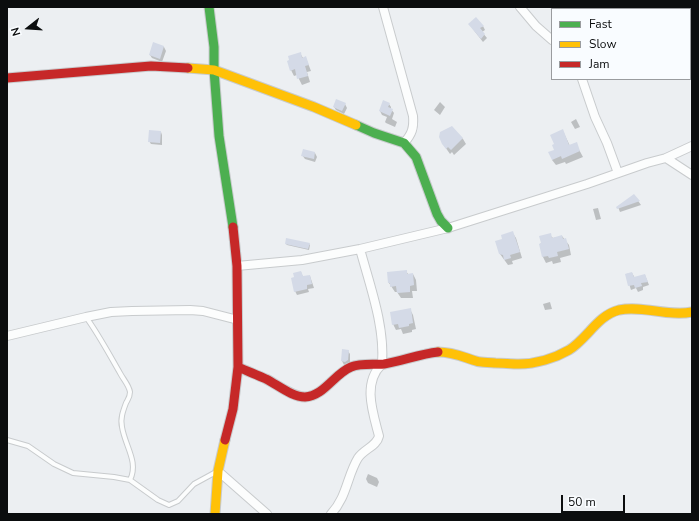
<!DOCTYPE html>
<style>
body{margin:0}
#map{position:relative;width:699px;height:521px;overflow:hidden;background:#eceff2;font-family:"Nunito Sans",sans-serif}
canvas{display:block}
.frame{position:absolute;inset:0;border:8px solid #0b0d0e;pointer-events:none}
.legend{position:absolute;left:551px;top:8px;width:140px;height:72px;box-sizing:border-box;background:#f9fcff;border:1px solid #9a9c9f;margin:0;padding:5px 7px;list-style:none;font-size:12px;color:#0b0d0e}
.legend li{display:flex;align-items:center;gap:8px;height:20px}
.legend b{width:20px;border:1px solid #9a9c9f}
.north{position:absolute;left:8px;top:8px;width:40px;height:40px;-webkit-text-stroke:3px #f9fcff;paint-order:stroke;rotate:253deg;font-size:11px;font-weight:700;line-height:16px;text-align:center;color:#0b0d0e}
.north::after{content:'';display:block;margin:auto;width:14px;height:18px;background:#0b0d0e;clip-path:polygon(50% 0,100% 100%,50% 72%,0 100%)}
.scale{position:absolute;left:561px;top:495px;width:64px;height:18px;box-sizing:border-box;border:2px solid #0b0d0e;border-top:0;padding-left:5px;font-size:12px;line-height:14px;white-space:nowrap;color:#0b0d0e;-webkit-text-stroke:3px #f9fcff;paint-order:stroke}
</style>
<div id="map">
<canvas width="699" height="521"></canvas>
<div class="frame"></div>
<ul class="legend">
<li><b style="height:5px;background:#4caf50"></b>Fast</li>
<li><b style="height:5px;background:#ffc107"></b>Slow</li>
<li><b style="height:5px;background:#c62828"></b>Jam</li>
</ul>
<div class="north">N</div>
<div class="scale">50 m</div>
</div>
<script>
const c = document.querySelector('canvas').getContext('2d');
c.lineJoin = 'round';
function paint(path, color) { c.fillStyle = color; c.fill(path, 'evenodd'); }
function stroke(path, color, width, dash) { c.strokeStyle = color; c.lineWidth = width; c.lineCap = dash ? 'butt' : 'round'; c.setLineDash(dash || []); c.stroke(path); }
paint(new Path2D(`
 M483 26 485 30 482 32 487 38 483 42 472 28Z
 M154 43 164 47 166 51 162 62 152 58 150 55Z
 M300 53 303 58H306L311 71 307 72 310 82 302 85 297 75 294 76 291 70Z
 M440 102 445 107 440 115 434 110Z
 M345 104 347 108 344 114 336 110 334 107Z
 M389 104 391 107V109L394 113 392 119 397 122 395 127 386 123 385 122 387 117 382 115 380 111Z
 M576 119 580 127 575 129 571 122Z
 M452 127 463 139 466 144 454 155 452 152 450 154 443 144Z
 M563 131 570 146 576 144 583 157 566 164 565 162 556 165 552 160 555 150V145Z
 M161 132 162 135V145L151 144 149 141Z
 M315 153 317 157 315 162 305 159 302 155Z
 M634 195 641 205 620 212 618 207Z
 M598 208 601 219 596 220 593 209Z
 M512 232 516 238 522 258 512 261 513 264 508 265 500 254 503 239Z
 M550 235 553 238 562 236 569 245 571 255 560 258 561 262 553 264 552 261 546 263 543 257 540 244Z
 M286 244H309L310 245 309 250 287 245Z
 M406 271 408 274H413L416 280 417 291H412L413 298H401L397 292H395L389 283 388 273Z
 M301 272 303 277 310 276 314 288 308 289 309 292 297 295 295 291V278Z
 M632 273 635 278 645 275 649 285 643 287V290L638 292 636 288 631 290 626 274Z
 M550 302 552 309 545 310 543 304Z
 M410 309 413 315 416 329 412 330V332L403 334 401 329 396 330 393 324Z
 M348 351 350 354V364L344 365 342 361Z
 M368 474 377 478 379 482 377 487 368 483 366 479Z`), '#0003');
paint(new Path2D(`
 M476 17 484 26 480 28 485 34 481 39 468 24Z
 M153 42 164 46 160 59 149 55Z
 M301 52 302 58 306 56 309 65 305 66 308 76 297 79 295 69 290 71 287 61 289 60 288 56Z
 M336 99 346 103 342 111 333 107Z
 M383 100 390 103 388 107 393 109 390 116 379 111Z
 M452 126 463 138 451 150 448 147 446 149 442 144 439 137 440 132Z
 M563 129 569 145 577 142 580 151 562 159 561 156 552 160 548 152 554 150 552 145 554 144 550 135Z
 M149 130 161 131 160 143 148 142Z
 M303 149 315 152 314 159 301 156Z
 M634 194 640 201 617 209 616 207Z
 M513 231 520 252 510 255 511 258 504 260 503 255 499 254 495 241 502 239 501 235Z
 M551 233 552 238 562 235 563 239 566 238 569 249 557 252 558 256 549 258 548 256 542 257 539 244 541 243 539 236Z
 M286 238 310 243 308 249 285 244Z
 M407 270V274L413 273 414 285 410 286V292L397 293 396 286 390 287V283H388L387 272Z
 M301 271 303 276 310 275 312 284 307 285V289L294 292 291 278 294 277 293 273Z
 M632 272 634 277 645 274 648 282 641 283 642 286 635 288 634 285 628 286 625 274Z
 M411 308 413 323 409 324V326L399 328 398 324 392 325 390 312Z
 M342 349 349 350 348 360 345 362 341 361Z`), '#d4dae7');
const lane = new Path2D(`
 M86 317C99 335 109 354 120 373 123 379 129 385 130 392 130 397 128 399 126 403 123 411 120 419 122 427 125 446 139 462 130 480
 M7 440 28 446 54 464 73 473 114 477 130 480 158 500 169 505 178 501 194 484 216 472`);
const street = new Path2D(`
 M383 7 413 116C414 128 412 134 404 143
 M520 7 536 26 552 40
 M579 9 583 7
 M582 79 595 117 607 143 618 173
 M666 158 692 175
 M237 266 302 260 360 249 448 228 587 184 647 163 666 158 692 146
 M7 336 86 317 111 312 132 311 190 310 203 311 238 320
 M218 471 267 514
 M331 514C347 497 347 476 358 458 364 449 377 446 379 436 373 413 362 383 382 364 385 326 370 286 360 249`);
const fast = new Path2D(`
 M209 7 214 47V70L219 136 233 227
 M356 125 374 133 404 143 416 157 437 214 441 221 448 228`);
const slow = new Path2D(`
 M188 68 214 70 314 107 356 125
 M438 352C453 352 463 357 476 361 482 363 489 362 495 363 503 363 511 364 519 364 536 364 555 358 569 350 587 339 598 315 619 310 643 305 668 317 692 312
 M215 514 218 471 225 440`);
const jam = new Path2D(`
 M7 78 151 66 188 68
 M238 367C247 371 257 375 266 379 278 385 292 397 305 397 324 396 334 374 351 367 361 363 373 365 384 364 402 361 420 354 438 352
 M225 440 233 409 238 367 237 266 233 227`);
stroke(lane, '#c8cbcd', 6);
stroke(street, '#c8cbcd', 10);
stroke(fast, '#c8cbcd', 11);
stroke(slow, '#c8cbcd', 11);
stroke(jam, '#c8cbcd', 11);
stroke(lane, '#fcfdfd', 4);
stroke(street, '#fcfdfd', 8);
stroke(fast, '#4caf50', 9);
stroke(slow, '#ffc107', 9);
stroke(jam, '#c62828', 9);
</script>
